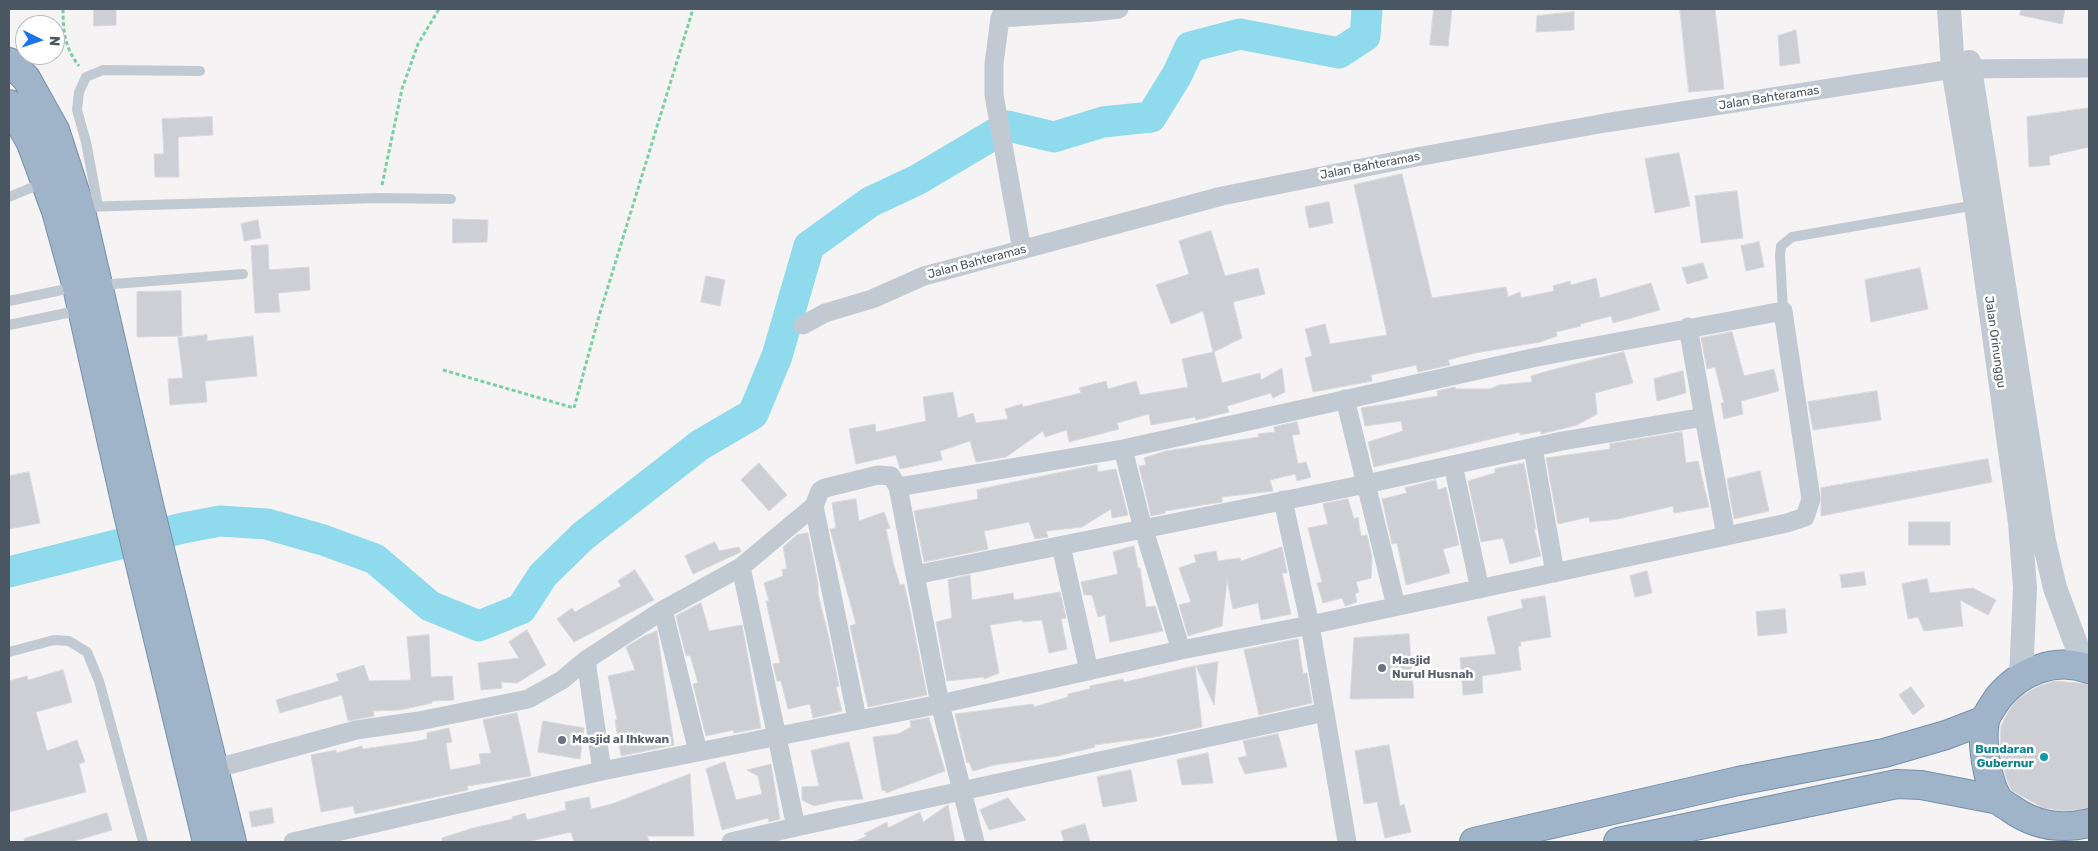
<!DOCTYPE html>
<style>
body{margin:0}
#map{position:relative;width:2098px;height:851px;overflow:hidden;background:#f5f3f3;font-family:Rubik,sans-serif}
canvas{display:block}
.frame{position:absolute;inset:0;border:10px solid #4a5661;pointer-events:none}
.north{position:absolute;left:15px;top:15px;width:50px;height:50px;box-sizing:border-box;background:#fff;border:1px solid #b7bbc0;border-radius:50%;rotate:94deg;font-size:14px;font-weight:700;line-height:20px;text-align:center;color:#4a5661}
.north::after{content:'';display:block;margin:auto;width:18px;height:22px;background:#1a73e8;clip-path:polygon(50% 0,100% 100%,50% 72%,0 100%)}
</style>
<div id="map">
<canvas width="2098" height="851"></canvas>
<div class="frame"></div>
<div class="north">N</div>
</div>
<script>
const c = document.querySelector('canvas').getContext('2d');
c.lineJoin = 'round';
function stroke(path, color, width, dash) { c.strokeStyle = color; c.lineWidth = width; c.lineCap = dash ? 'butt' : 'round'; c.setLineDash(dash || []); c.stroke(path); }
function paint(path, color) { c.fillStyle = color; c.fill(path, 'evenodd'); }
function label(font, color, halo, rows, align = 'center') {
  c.font = font + ' Rubik,sans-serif'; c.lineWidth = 5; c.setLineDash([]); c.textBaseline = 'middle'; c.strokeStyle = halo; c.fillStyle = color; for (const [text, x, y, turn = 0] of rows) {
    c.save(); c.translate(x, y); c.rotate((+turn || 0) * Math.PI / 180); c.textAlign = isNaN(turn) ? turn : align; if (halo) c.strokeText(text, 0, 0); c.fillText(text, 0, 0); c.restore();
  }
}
stroke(new Path2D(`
 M9 572 183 528 220 521 267 524 323 540 375 559 430 606 479 626 521 609 543 575 583 536 700 445 753 414 777 356 809 246 870 202 917 180 1008 126 1054 137 1103 122 1151 117 1177 75 1190 47 1240 34 1339 53 1365 36 1367 9`), '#90daee', 31);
const building = new Path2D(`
 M94 9H116V25L94 26Z
 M1434 9H1452L1448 46 1430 45Z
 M1680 9H1715L1724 89 1689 92Z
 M2021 9H2065L2062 24 2020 15Z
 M1574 12V30L1536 32 1537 16Z
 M1796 30 1800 63 1780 66 1778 36Z
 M2089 108V147L2049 156 2050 165 2029 167 2027 117Z
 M212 117 213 135 178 137 179 177H155L154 154H164L162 119Z
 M1679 153 1690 206 1655 213 1645 159Z
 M1402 174 1432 298 1506 287 1508 297 1520 292 1521 298 1554 291 1553 286 1570 281 1571 285 1596 278 1600 298 1651 283 1660 310 1613 323 1611 316 1580 324 1581 326 1556 332 1557 336 1540 342 1475 353 1448 360 1450 365 1418 372 1416 365 1371 375 1372 381 1313 392 1305 358 1312 356 1305 329 1325 324 1330 344 1387 335 1354 185Z
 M1737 191 1743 238 1701 243 1695 196Z
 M1329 202 1333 223 1309 228 1305 207Z
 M453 219 488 220 487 242 453 243Z
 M258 220 261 238 244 241 241 224Z
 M1211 231 1225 276 1258 268 1265 294 1233 302 1242 338 1214 352 1222 383 1260 373 1261 380 1282 368 1285 392 1273 398 1271 393 1227 406 1229 412 1196 420 1195 417 1151 425 1149 414 1117 423 1119 429 1069 442 1067 430 1045 437 1043 431 1006 457 976 462 970 441 940 451 942 460 900 469 896 455 856 464 849 429 875 424 876 432 926 421 923 397 953 392 958 418 973 413 976 423 1008 419 1005 409 1022 404 1023 407 1081 393 1079 388 1106 381 1108 389 1136 381 1140 395 1188 387 1182 359 1213 352 1203 311 1171 324 1156 285 1189 274 1179 241Z
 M1759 242 1764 267 1746 271 1741 246Z
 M268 245 269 270 309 267 310 290 278 293 280 312 255 313 251 246Z
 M1703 263 1708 278 1687 284 1682 268Z
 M1920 268 1928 309 1871 322 1865 280Z
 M706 276 725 280 720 306 701 302Z
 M181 291 182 336 137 337V292Z
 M1732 332 1744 376 1774 369 1779 391 1741 401 1743 414 1724 419 1721 403H1724L1715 367 1707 369 1701 338Z
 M207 335V341L253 336 257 376 205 381 207 402 170 405 168 379 183 378 178 338Z
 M1624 352 1633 383 1595 393 1597 414 1577 425 1541 434 1540 431 1520 435V432L1374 467 1368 442 1403 431 1401 421 1365 426 1361 408 1438 396 1437 391 1455 387 1456 389H1490L1499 385 1532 382 1531 376 1548 371Z
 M1683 371 1686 393 1657 401 1654 379Z
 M1877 391 1881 420 1813 430 1808 402Z
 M1297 422 1300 434 1292 435 1298 464 1306 462 1311 477 1297 481 1295 474 1270 480 1273 491 1222 497V502L1165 511V513L1151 516 1139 466 1146 465 1144 458 1166 451 1259 437 1258 434 1275 432 1274 427Z
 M1682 432 1686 463 1698 461 1709 507 1674 513 1673 506 1618 519 1590 522 1589 517 1558 524 1546 458 1610 449V444Z
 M1988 459 1992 482 1821 516V488Z
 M759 463 787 495 769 511 741 480Z
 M1524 463 1536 529H1534L1541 556 1510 564 1503 538 1481 542 1468 481 1495 473V469Z
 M1097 465 1098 472 1116 469 1128 515 1112 518 1111 509 1082 527 1046 531 1048 537 1035 539 1029 522 984 531 988 549 924 562 914 511 978 499 977 490Z
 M1760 471 1769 511 1734 519 1727 479Z
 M29 472 40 523 9 529V476Z
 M1436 480 1438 490 1446 487 1459 545 1443 549 1450 573 1406 585 1397 543 1392 544 1382 499 1407 493 1405 488Z
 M856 499 859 521 884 512 890 528 886 529 893 562 900 585 904 584 910 610 927 695 868 707 850 626 856 624 830 529 836 528 832 503Z
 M1348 499 1354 519 1358 517 1361 536 1367 535 1372 557 1371 578 1356 582 1359 592 1355 594 1357 602 1345 606 1342 598 1323 603 1317 583 1322 582 1308 528 1328 524 1323 504Z
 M1909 522H1950V545H1909Z
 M808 533 818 584V594L828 634 839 686 836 687 842 711 813 718 810 704 788 709 781 681H777L773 664 780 663 766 601H769L764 583 783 576 782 569H787L783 547 797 535Z
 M715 542 719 551 739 547 741 552 693 574 685 556Z
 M1134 546 1138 568H1140L1146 607 1155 606 1163 631 1110 642 1105 615 1098 617 1092 595H1084L1081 582 1118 574 1113 552Z
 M1282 547 1287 573H1282L1291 614 1261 620 1258 603 1233 609 1227 580 1222 626 1188 636 1179 605 1191 602 1179 568 1196 562 1194 555 1216 551 1218 561 1240 558 1241 561Z
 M635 570 654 600 574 642 557 619 572 608 575 612 621 586 618 581Z
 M1647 571 1652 593 1635 597 1630 576Z
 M1864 572 1866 585 1842 588 1840 575Z
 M970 575 972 600 1013 593 1014 600 1060 592 1066 618 1061 619 1067 649 1049 653 1042 620 1023 622 1022 620 990 625 999 673 984 679V677L947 681 936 622 952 618 948 580Z
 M1927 579 1930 593 1973 588 1996 600 1988 615 1960 600 1963 626 1924 631 1918 617 1908 619 1902 584Z
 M1545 596 1551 637 1520 642 1521 646H1518L1521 670 1482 676 1483 693 1463 695 1460 658 1496 654 1487 617 1523 608 1521 600Z
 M701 603 709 631 742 625 761 728 734 733 733 730 706 736 693 684 698 683 690 655 686 656 676 616Z
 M1785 609 1787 633 1758 636 1756 612Z
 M527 630 546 665 517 683 501 682 502 688 481 690 478 663 519 658 509 642Z
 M657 631 674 745 621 756 615 720 617 719 608 676 635 670 626 647 644 636Z
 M1409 634 1414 698 1350 699 1354 638Z
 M429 635 431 677 452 676 454 700 432 701V703L400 710 373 711 374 716 348 721 342 695 280 713 276 700 339 681 336 674 364 665 369 681 411 680 407 637Z
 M1298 639 1303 674 1307 673 1312 703 1259 715 1244 650Z
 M1218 662 1214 705 1196 666Z
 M1195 666 1202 727 1155 737 1094 745 1095 747 1058 756 994 765 973 771 969 762 967 763 955 714 1033 704 1034 707 1068 697V694L1090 689V686L1123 679 1124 682Z
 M63 670 72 702 36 712 47 751 77 740 85 762 79 764 86 792 9 812V681L27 676 28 680Z
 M2054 681 2089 684V808L2067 811 2043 808 2011 790 2006 777 2000 749 2001 726 2011 707 2018 699 2035 688Z
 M1911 687 1925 706 1913 715 1899 695Z
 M517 713 531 776 467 786 468 790 355 814 353 806 321 812 311 755 336 750V753L362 746 363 749 413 742 427 739V733L449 728 452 742 446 743 450 770 481 764 479 754 491 753 483 720Z
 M929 718 945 771 886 793 885 790 882 791 873 737 898 734 911 727 910 721Z
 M543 721 584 728 580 759 538 752Z
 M1278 734 1287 767 1245 774 1238 758 1247 756 1243 741Z
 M849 742 863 799 835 801 814 806 802 800V787L819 786 811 751Z
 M1389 745 1400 806 1404 804 1411 832 1385 838 1377 802 1364 804 1355 751Z
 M1208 753 1213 783 1182 785 1177 760Z
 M725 762 736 800 762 794 758 776 747 770 771 764 780 819 769 822 768 818 722 830 706 769Z
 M1131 770 1137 801 1103 807 1097 777Z
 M690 774 694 836H647L649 842H574L571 832 527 842H442V838L473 828 513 819 512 817 525 813 527 820 566 810 565 802 589 797 591 809 612 804Z
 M1008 798 1026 820 989 830 980 810Z
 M948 805 955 842H853L867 836 864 834 887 822 888 828 920 812 923 822Z
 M272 808 274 823 252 827 249 812Z
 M107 813 112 830 71 842H25L24 839Z
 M1085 824 1090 842H1064L1061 831Z`);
paint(building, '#cdcfd5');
stroke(building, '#d7d9de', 1);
const trunk = new Path2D(`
 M9 62 26 78 55 130 80 207 150 509 232 842
 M9 104 31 143 56 211 77 287 128 514 207 842
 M2089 669C2055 657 2020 671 1998 698 1994 705 1987 713 1985 721 1981 742 1987 781 1998 799 2001 803 2007 806 2010 808 2035 826 2060 830 2089 823
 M1474 842 1738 781 1884 753 1946 735 1985 720
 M1618 842 1897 784 1921 785 1999 800`);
stroke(trunk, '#7690ad', 30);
stroke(new Path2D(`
 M63 9C63 32 65 48 79 66
 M382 185 402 89 418 44 439 9
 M443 370 574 408 599 316 693 9`), '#7ad0a6', 3, [4, 2.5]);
stroke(new Path2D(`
 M9 197 45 182
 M98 206 86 142 77 110 79 92 86 77 103 70 200 71
 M82 207 380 198 451 199
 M100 285 243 274
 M9 301 76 287
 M1783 311 1780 255 1781 246 1792 237 1976 205
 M9 325 81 310
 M9 652 54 640 69 641 87 652 99 681 143 842`), '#c1cad2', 10);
stroke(new Path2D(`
 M1004 9 1000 18 1094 12 1119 9
 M1000 18 994 64V95L1022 250
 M803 325 825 313 872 299 924 276 1222 196 1411 158 1605 123 1953 69 2089 68
 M1704 417 1726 536
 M1533 448 1555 573
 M1453 465 1480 589
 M898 487 940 704 975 842
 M1283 500 1310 625 1347 842
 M1061 546 1089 671
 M915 575 1366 484 1345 399
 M1396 606 1366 484 1562 441 1704 417 1688 327
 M663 610 698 752
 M586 660 602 771
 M857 719 814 506 820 491 825 488 878 475 891 476 898 487 1123 449 1140 517 1181 650
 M214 769 356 730 419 721 528 699 562 680 586 660 663 610 741 567 814 506
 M796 827 1325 712
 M293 842 602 771 940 704 1181 650 1310 625 1787 523 1805 517 1811 499 1783 311 1537 357 1123 449
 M731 842 796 827 741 567`), '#c1cad2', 19);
stroke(new Path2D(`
 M1949 9 1953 69 1976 205 2020 523 2025 588 2021 677
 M1969 62 2044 541 2055 588 2085 668`), '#c1cad2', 24);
stroke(trunk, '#9fb4c9', 28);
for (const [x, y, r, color] of [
 [1382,668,5,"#6b7280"],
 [562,740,5,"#6b7280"],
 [2044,757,5,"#0f9aa8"]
]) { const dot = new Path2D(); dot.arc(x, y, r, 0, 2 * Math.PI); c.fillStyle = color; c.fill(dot); stroke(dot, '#fff', 2); }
label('12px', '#4a5661', '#fff', [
 ["Jalan Bahteramas",1769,98,-9],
 ["Jalan Bahteramas",1370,166,-11],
 ["Jalan Bahteramas",977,262,-15],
 ["Jalan Orinunggu",1995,342,82]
]);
label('bold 12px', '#5b616d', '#fff', [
 ["Masjid",1392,661],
 ["Nurul Husnah",1392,675],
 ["Masjid al Ihkwan",572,740]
], 'left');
label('bold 12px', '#0d838f', '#fff', [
 ["Bundaran",2034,750],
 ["Gubernur",2034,764]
], 'right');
</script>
